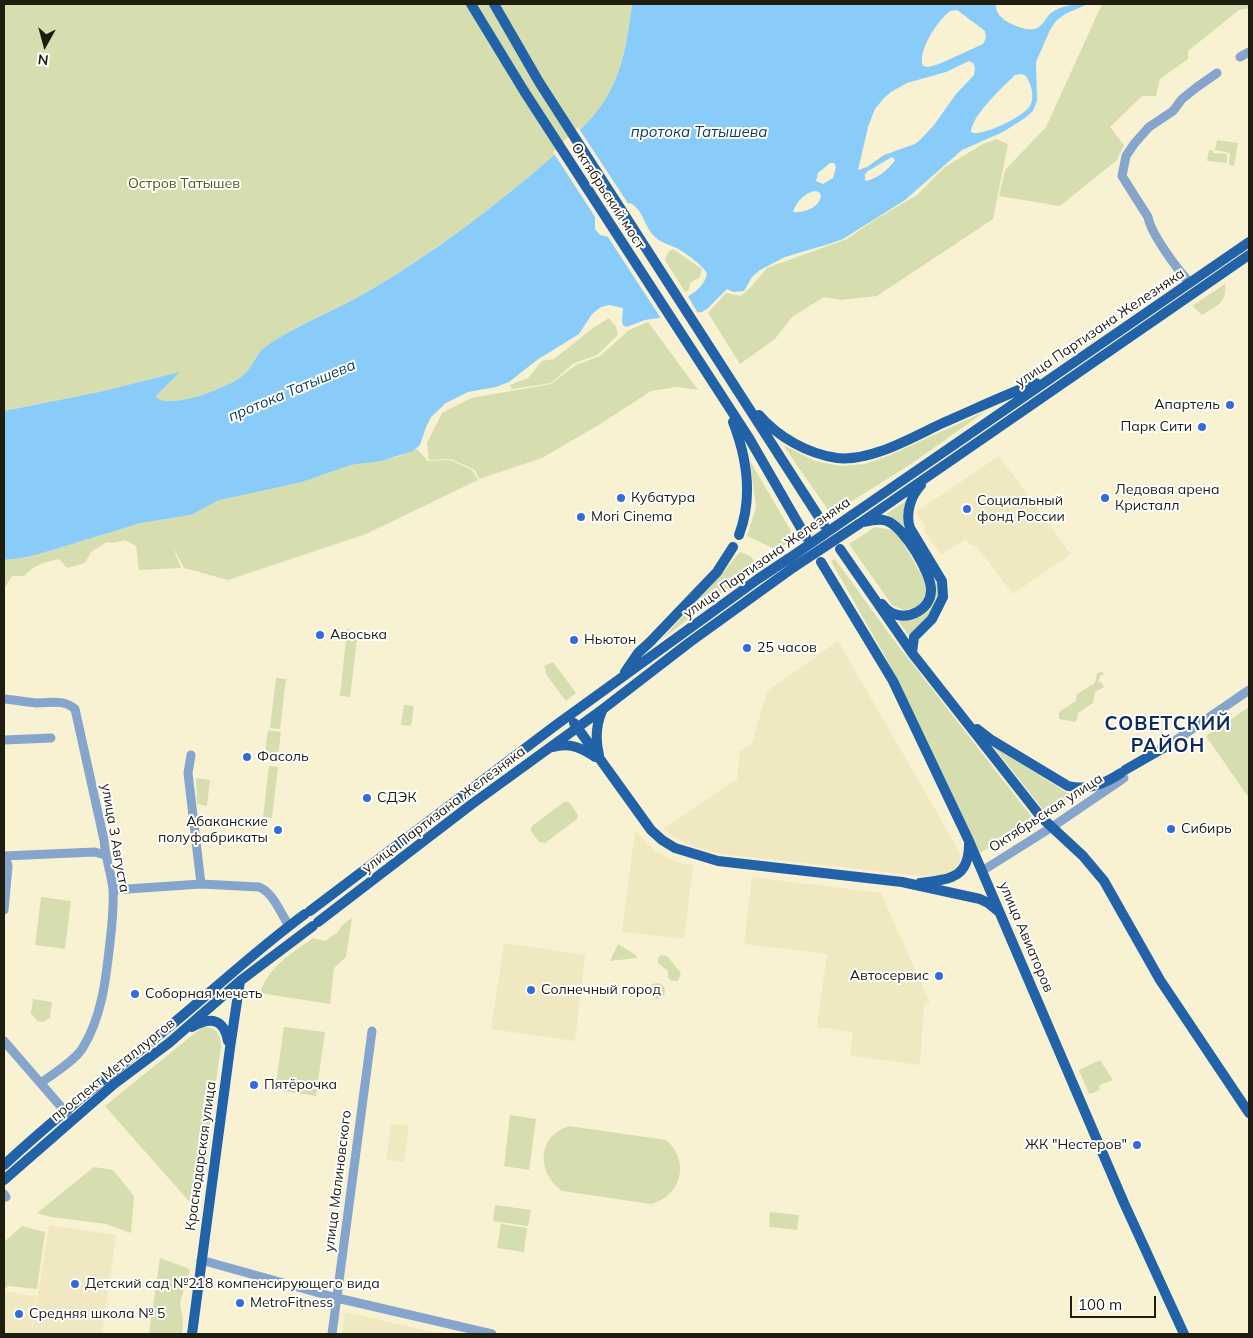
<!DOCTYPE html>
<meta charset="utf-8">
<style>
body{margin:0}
#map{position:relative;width:1253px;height:1338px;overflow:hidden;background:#f9f2d2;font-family:Mulish,sans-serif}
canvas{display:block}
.frame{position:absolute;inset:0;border:5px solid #1f1c10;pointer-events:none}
.north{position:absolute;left:20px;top:20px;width:50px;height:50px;-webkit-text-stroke:4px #fff;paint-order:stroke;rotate:187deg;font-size:14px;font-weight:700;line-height:20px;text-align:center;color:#1f1c10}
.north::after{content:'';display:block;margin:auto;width:18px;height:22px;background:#1f1c10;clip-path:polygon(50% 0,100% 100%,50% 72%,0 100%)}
.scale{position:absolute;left:1070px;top:1296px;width:86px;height:22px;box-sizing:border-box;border:2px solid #1f1c10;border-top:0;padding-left:6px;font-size:15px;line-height:18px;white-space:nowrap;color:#1f1c10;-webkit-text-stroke:4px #fff;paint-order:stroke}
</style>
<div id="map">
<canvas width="1253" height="1338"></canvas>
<div class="frame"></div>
<div class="north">N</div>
<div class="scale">100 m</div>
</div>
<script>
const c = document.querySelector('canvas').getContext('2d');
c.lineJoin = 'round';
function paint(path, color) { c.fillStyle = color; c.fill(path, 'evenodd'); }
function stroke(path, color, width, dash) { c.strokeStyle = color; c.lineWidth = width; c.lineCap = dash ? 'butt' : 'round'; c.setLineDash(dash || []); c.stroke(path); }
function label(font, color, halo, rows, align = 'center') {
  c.font = font + ' Mulish,sans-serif'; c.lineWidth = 4; c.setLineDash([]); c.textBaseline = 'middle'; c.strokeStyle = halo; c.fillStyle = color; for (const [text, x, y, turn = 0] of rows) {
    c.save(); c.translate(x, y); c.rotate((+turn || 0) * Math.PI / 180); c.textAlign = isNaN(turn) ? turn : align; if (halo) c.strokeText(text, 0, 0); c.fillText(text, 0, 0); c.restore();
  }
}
paint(new Path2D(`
 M999 456 1071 554 1013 594 976 546 970 545 966 539 941 555 923 529 926 527 916 512Z
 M838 641 959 851 961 859 955 871 940 875 922 876 720 854 692 846 681 841 663 829 737 779 740 751 752 743 767 691Z
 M635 831 655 851 677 862 693 865 684 939 622 932Z
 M752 877 881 893 930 1003 924 1005 920 1065 850 1056 853 1032 817 1027 827 954 744 944Z
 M504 943 585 955 575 1041 491 1029Z
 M391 1124 409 1126 404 1162 386 1160Z
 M49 1225 116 1235 102 1334H46L32 1332Z
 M5 1291 37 1297 31 1334H4V1292Z
 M345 1312 443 1334H342Z`), '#f0e8c0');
paint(new Path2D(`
 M4 4H632C627 45 621 84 593 116 567 146 535 172 504 197 460 232 415 263 367 292 340 308 310 319 284 335 276 340 265 347 259 353 253 361 250 371 241 377 227 387 170 411 156 398L158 394 179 373 99 392 4 411Z
 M1102 4H1249V8L1239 10 1188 51V59L1160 79 1156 96H1142L1110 127 1124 145 1117 160 1060 206 999 196 1005 170 1046 127Z
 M996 139 1008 144 993 219 877 296 841 300 824 297 792 317 775 339 740 364 708 313 726 293 741 296 750 288 767 268 847 239 873 221 917 195 945 167 983 144Z
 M1217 140 1238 143 1234 166 1229 165 1230 153 1215 150Z
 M1209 150H1213V153L1227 154V163L1207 161Z
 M673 249 702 269 700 277 690 283 689 290 685 292 665 260 668 252Z
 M1225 284C1227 304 1217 305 1202 315L1192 306Z
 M609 318 616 327 618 335 597 355 574 363 551 383 512 389 510 385 528 378 542 361 554 359 593 328Z
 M648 322 698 390 677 387 651 391 602 423 542 458 479 479 475 470 451 459 429 460 427 443 442 413 471 398 551 384 576 365 600 356 629 330Z
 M986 411 911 464 831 514 783 445 815 461 840 466 865 464 888 456Z
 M417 449 428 461 450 460 472 470 478 480 366 534 228 580 184 568 173 547 181 568 139 570 136 546 125 540 113 543 107 542 91 552 85 563 67 568 59 559C45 562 34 565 24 576H12L4 589V560L22 558 39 554 141 523 191 515 219 500 275 487 302 482 351 465 382 461 400 456Z
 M750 461 795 538 777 550 747 536 756 507Z
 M906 501 903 514 904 523 913 541C905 530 899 519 886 514Z
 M875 527 892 530 900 537 927 585C925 599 921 606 908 612L892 605 849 544Z
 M740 552C749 555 757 558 753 569L661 640 719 577Z
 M835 559 890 635 1034 820 980 853 886 658 831 561Z
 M936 583H939C939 612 928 616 910 637L897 619H909L935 595Z
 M347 629 358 631 350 697 340 696Z
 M553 662 576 693 566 701 547 676 544 666Z
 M1102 672 1104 674 1100 676 1098 683 1101 682 1104 687 1095 692 1093 703 1078 713 1076 722 1059 719V712L1076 701 1077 694 1095 683 1097 673Z
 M276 678 286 679 280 729 270 728Z
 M404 705 414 706 411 726 401 725Z
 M1249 707V798L1206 736Z
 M268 730 281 732 278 755 265 754Z
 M993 746 1072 796 1045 812Z
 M269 766 278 767 272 818 263 817Z
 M196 778 210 780 207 806 197 804Z
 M564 802H569L578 815 577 819 545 843 539 842 531 831 532 826Z
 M41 897 71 901 65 949 35 945Z
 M352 918 346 957 334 968 330 1004 260 993C269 966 291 954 313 938L325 941 338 932 342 925Z
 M618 944 636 955 637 958 610 961Z
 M661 955 667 956 681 973 679 979 677 981 670 980 668 977V971L658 963V958Z
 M649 991a8 8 0 1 1 16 0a8 8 0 1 1-16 0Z
 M33 999 52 1002 50 1018 42 1022 37 1021 31 1013Z
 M204 1027C217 1027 221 1035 221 1047L200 1189 193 1206 105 1106 200 1029Z
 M284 1027 325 1032 316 1096 275 1090Z
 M1100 1060 1113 1080 1099 1085 1100 1090 1089 1094 1079 1070Z
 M510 1115 536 1119 529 1170 504 1166Z
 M569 1126 666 1140C691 1161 681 1197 651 1204L562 1191C537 1173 536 1136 569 1126Z
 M94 1167 113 1170 134 1196 131 1233 106 1224 51 1217 37 1213Z
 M495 1205 531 1210 528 1226 493 1221Z
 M770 1212 799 1215 797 1230 769 1227Z
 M501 1224 527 1228 524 1252 497 1248Z
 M22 1226 45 1232 37 1289 8 1286 4 1290V1242Z
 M160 1258 190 1269 180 1303 183 1321 182 1334H149Z`), '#d6ddaf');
paint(new Path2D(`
 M632 4H996C996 6 996 9 997 11 1001 22 1024 31 1034 29 1043 27 1045 18 1051 13 1061 5 1076 4 1088 4L1065 14 1056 21 1050 30 1036 62 1037 101 1033 111 1025 118 1003 132 962 150 905 200 843 239 829 244 785 257 760 270 752 277 744 291 733 292 727 289 707 309 702 312 645 320 626 327 623 325 622 321 623 308 609 305 601 307 592 314 579 334 537 360 509 382 496 387 468 392 446 403 431 417 426 427 420 445 413 451 382 461 351 465 302 482 229 498 219 500 191 515 141 523 39 554 22 558 4 560V411L99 392 180 372 158 394 156 397C169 411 228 387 241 377 249 371 253 362 259 353 265 346 275 340 284 335 311 319 340 308 367 292 415 264 460 232 504 197 535 172 567 146 593 116 621 84 627 45 632 4ZM957 10 985 31 986 38 983 44 939 64 928 67 923 66C917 51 938 20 950 11ZM969 61 973 63 975 67 974 75 956 94 934 125 920 140 915 144 884 155 867 167 858 170 868 127 875 109 884 98 891 92 907 83 946 72ZM1022 74 1026 76C1031 84 1035 96 1030 106 1024 116 981 138 971 132 972 115 1003 87 1015 75ZM892 157 895 160C888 170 878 178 866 181L865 180V174L868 171ZM830 163H834L836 167 833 178 823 184 816 181 818 173ZM816 191 820 193 821 197C818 208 804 213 793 212 796 202 805 192 816 191ZM630 203C644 210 644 227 655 237 662 244 672 245 680 250 689 256 701 264 707 273 705 288 687 300 672 300 667 300 661 298 656 298L614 238 600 235 595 229V218L604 208Z`), '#8accf9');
paint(new Path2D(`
 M578 127 629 205 605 210 597 220 553 152Z
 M606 234 615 236 658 295 673 298 686 293 699 315 662 320Z`), '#f9f2d2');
stroke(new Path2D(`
 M1240 57 1249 52
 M1190 283C1177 269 1151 234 1148 217L1122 176 1126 156 1134 144 1149 127 1173 111 1182 99 1197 87 1217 73
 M4 699C15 700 26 702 37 703 52 703 63 699 75 709L104 840C105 857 111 872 113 889 114 907 112 925 110 942 106 979 102 1017 82 1049 73 1062 54 1073 41 1083
 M4 740 51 738
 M1163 749 1249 690
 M191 755 188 773 201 884
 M4 856 95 852 105 855
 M982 871 1052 827 1124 778
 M113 890 201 884 259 887C273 892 281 914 289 926
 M4 910 8 866 5 856
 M4 1041 69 1116
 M4 1194 6 1197
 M201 1260 337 1298 492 1334
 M332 1334 372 1031`), '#85a5cd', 9);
stroke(new Path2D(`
 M471 4 524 91 749 438 806 537
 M494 4 539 82 824 525
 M759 415C778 437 808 454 837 458 872 462 914 436 945 422 975 409 1005 395 1036 383
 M733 422C747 458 753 498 739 535
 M852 515 1249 242
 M864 522C872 520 880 518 887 521 904 527 932 574 931 591 930 609 910 620 894 614 889 612 885 608 882 604
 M859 524 1249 255
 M840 549 912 653 1041 817 1083 856 1104 881 1160 980 1249 1113
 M821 562 893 681 969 841 1124 1203 1184 1334
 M912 653 914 637 932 619 943 597 942 581 910 528C905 513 911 496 921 485
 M625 672 638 653 650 642 717 572 733 547
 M574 723 651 830 662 840 675 848 718 861 902 882 980 899 988 903 999 912
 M977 729 990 739 1068 786C1088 791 1104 784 1121 773
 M553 747C569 742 582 748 595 757
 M599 755C595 739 596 725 602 711
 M1125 770 1167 746
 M920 883C949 879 969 879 969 844
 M310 911 556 725 758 579 788 559
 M318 922 472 804 603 709 690 642 794 567
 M192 1027C211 1016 224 1019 228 1041
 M4 1165C59 1114 118 1068 176 1021 219 985 260 947 305 914
 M4 1180 114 1084 169 1043 240 981 313 926
 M192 1334 230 1048 240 981`), '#2262a9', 10);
stroke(new Path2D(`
 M788 559 852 515
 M794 567 859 524`), '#2262a9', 10);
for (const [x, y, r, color] of [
 [1230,405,5,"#336cda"],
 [1202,427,5,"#336cda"],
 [621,498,5,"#336cda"],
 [1105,498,5,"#336cda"],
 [967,509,5,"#336cda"],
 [581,517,5,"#336cda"],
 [320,635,5,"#336cda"],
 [574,640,5,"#336cda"],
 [747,648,5,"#336cda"],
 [247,757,5,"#336cda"],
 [367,798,5,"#336cda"],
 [1171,829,5,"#336cda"],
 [278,830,5,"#336cda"],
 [939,976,5,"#336cda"],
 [531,990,5,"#336cda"],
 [135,994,5,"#336cda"],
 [254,1085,5,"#336cda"],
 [1137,1145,5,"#336cda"],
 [75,1284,5,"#336cda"],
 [240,1303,5,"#336cda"],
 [19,1314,5,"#336cda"]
]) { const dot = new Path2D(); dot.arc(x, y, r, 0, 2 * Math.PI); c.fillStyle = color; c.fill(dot); stroke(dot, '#fff', 2); }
label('14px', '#575e0d', '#fff', [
 ["Остров Татышев",184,184]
]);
label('14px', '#1f1c10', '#fff', [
 ["Октябрьский мост",608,196,57],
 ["улица Партизана Железняка",1100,328,-34],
 ["улица Партизана Железняка",767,558,-35],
 ["улица Партизана Железняка",444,810,-37],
 ["Октябрьская улица",1046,813,-33],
 ["улица 3 Августа",115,838,80],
 ["улица Авиаторов",1026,937,67],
 ["проспект Металлургов",113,1070,-39],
 ["Краснодарская улица",201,1156,-82],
 ["улица Малиновского",338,1181,-83]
]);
label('14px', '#1f1c10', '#fff', [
 ["Апартель",1220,405,"right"],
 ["Парк Сити",1192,427,"right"],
 ["Ледовая арена",1115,490],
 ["Кристалл",1115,506],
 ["Кубатура",631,498],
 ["Социальный",977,501],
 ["фонд России",977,517],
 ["Mori Cinema",591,517],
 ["Авоська",330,635],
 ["Ньютон",584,640],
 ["25 часов",757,648],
 ["Фасоль",257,757],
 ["СДЭК",377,798],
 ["Абаканские",268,822,"right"],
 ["полуфабрикаты",268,838,"right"],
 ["Сибирь",1181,829],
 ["Автосервис",929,976,"right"],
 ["Солнечный город",541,990],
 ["Соборная мечеть",145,994],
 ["Пятёрочка",264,1085],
 ["ЖК \"Нестеров\"",1127,1145,"right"],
 ["Детский сад №218 компенсирующего вида",85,1284],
 ["MetroFitness",250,1303],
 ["Средняя школа № 5",29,1314]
], 'left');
label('italic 15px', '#0c415e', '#fff', [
 ["протока Татышева",699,132],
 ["протока Татышева",292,391,-23]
]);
c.letterSpacing = '1px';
label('bold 19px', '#0f2b60', '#fff', [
 ["СОВЕТСКИЙ",1168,724],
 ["РАЙОН",1168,746]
]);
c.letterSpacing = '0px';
</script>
